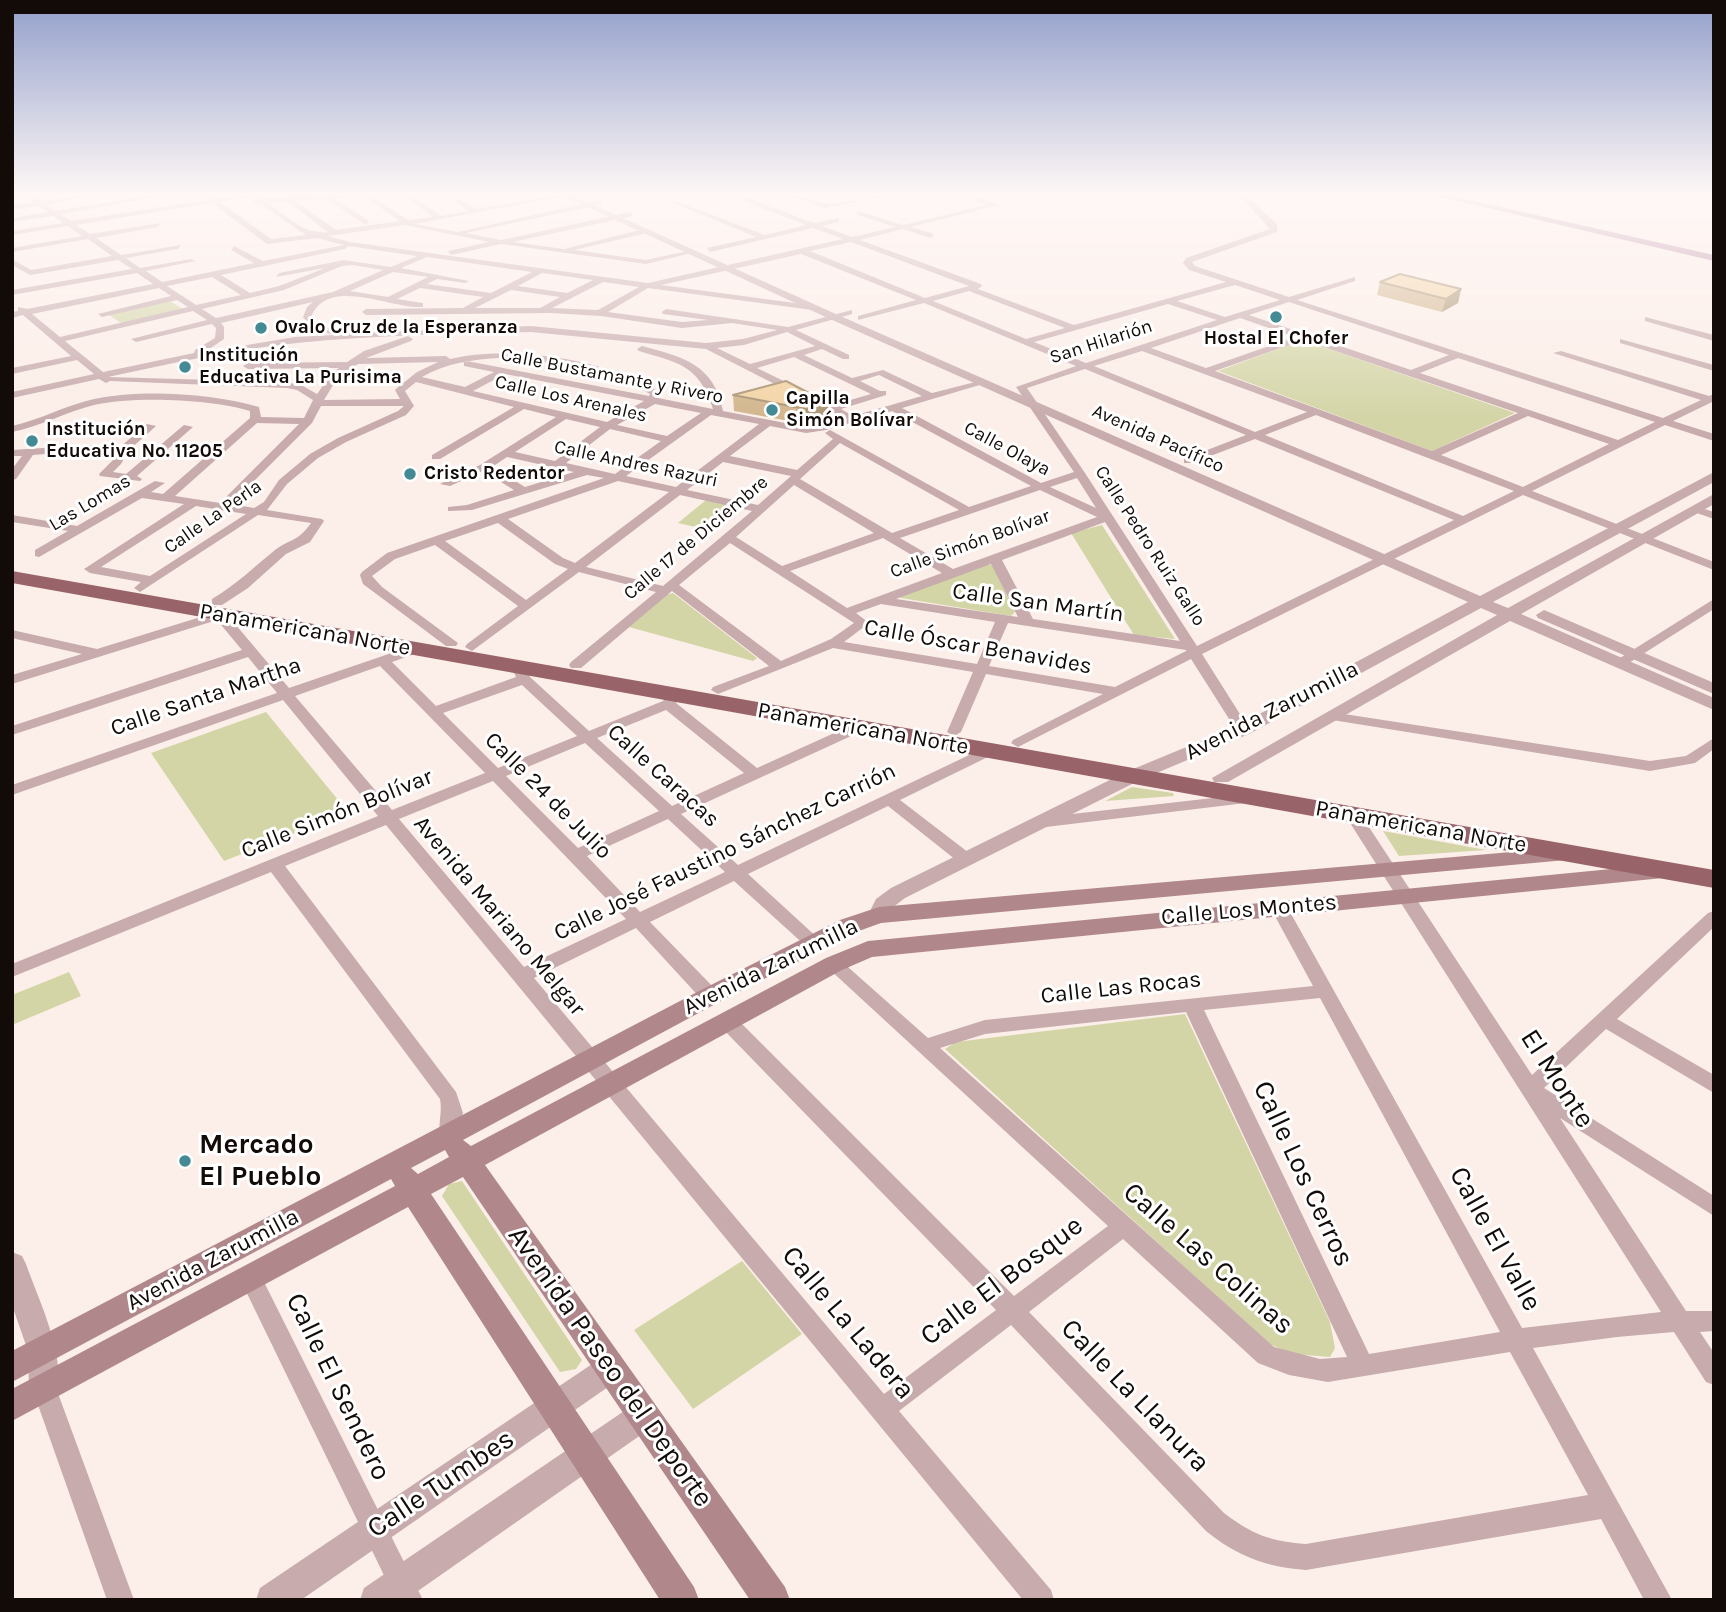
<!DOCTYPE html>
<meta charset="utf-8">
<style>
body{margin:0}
#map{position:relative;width:1726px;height:1612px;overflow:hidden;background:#fceee8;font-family:Karla,sans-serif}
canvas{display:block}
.frame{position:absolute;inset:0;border:14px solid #120b08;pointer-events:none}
</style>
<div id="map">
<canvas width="1726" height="1612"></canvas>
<div class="frame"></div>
</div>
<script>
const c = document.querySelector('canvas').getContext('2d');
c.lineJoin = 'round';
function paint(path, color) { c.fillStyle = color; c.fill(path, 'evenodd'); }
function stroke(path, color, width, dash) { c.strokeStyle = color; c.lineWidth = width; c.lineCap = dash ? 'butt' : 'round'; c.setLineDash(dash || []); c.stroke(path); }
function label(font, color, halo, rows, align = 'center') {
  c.font = font + ' Karla,sans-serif'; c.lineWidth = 6; c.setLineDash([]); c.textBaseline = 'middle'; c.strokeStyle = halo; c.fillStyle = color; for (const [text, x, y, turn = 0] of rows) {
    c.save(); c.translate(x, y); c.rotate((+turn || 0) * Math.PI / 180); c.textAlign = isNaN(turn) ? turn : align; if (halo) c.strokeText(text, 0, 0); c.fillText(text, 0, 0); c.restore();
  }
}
paint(new Path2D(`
 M170 301 183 309 121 323 109 315Z
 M1302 340H1303L1515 413 1432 451 1218 371Z
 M706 500 740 508 713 531 678 523Z
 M1102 525 1175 639 1134 635 1071 533Z
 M982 564 992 565 1015 612 1011 616 901 598 902 594Z
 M673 593 757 658 753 661 629 627 666 595Z
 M266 712 348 812 224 861 151 753Z
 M1132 787 1173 793 1174 796 1105 801Z
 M1383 831 1486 850 1399 856Z
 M69 972 81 996 12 1025V995Z
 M1185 1014 1330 1322 1335 1348 1330 1357 1293 1354 1269 1344 945 1049 956 1042Z
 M462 1181 582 1360 576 1369 560 1372 442 1196 449 1184Z
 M742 1261 802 1334 693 1409 634 1330Z`), '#d3d5a6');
paint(new Path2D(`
 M1432 195H1447L1714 255V261Z`), '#b382a1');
paint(new Path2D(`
 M24 195H32L41 201 95 195 46 205 55 211 153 195 158 197 61 214 71 221 208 200 203 195H211L215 198 257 195 263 199 287 196 360 195 335 199 369 221 366 225 326 199 296 201 336 230 400 221 362 195H370L408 220 433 217 403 195H411L441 216 468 211 445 195H453L476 209 557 195H572L414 224 458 232 600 200 603 204 466 233 501 240 630 212 633 216 513 242 564 249 644 229 647 233 574 250 646 260 692 250 696 252 646 264 501 244 451 255 448 251 489 242 406 225 328 236 350 242 648 283 843 239 813 228 710 252 707 248 756 237 662 198V196L765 235 806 225 729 195H739L814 223 839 218V222L822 226 852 237 895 227 858 215V211L903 225 987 205 961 195H971L999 205 911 227 934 234 931 238 903 229 860 240 981 284 982 286 978 289 1074 325 1226 282 1189 270 1183 263 1186 258 1270 229 1239 195H1246L1277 224V232L1192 262 1195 266 1289 297 1355 277V281L1297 300 1663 418 1701 400 1553 353 1561 351 1709 396 1714 394V401L1673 421 1714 434V441L1665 425 1532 491 1714 562V570L1523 495 1202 654 1250 730 1248 733H1238L1191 659 1018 747 1011 743 1013 740 1103 694 986 674 961 732 954 736 947 732 973 672 833 648 718 694 711 690 713 687 769 666 672 591 581 668H571L569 665 571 662 656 592 579 572 472 651 465 647 467 644 518 606 435 545 395 559 372 576 382 587 458 643 456 646H446L363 584 360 575 362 572 387 553 604 478 587 475 472 510 448 511V507L467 505 514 490 483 471 450 486 440 484 480 465 556 417 524 409 440 459H432V455L514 407 416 382 405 391 414 406 406 415 346 442 318 458 287 484 267 510 322 519 324 521 310 542 286 554 248 588 222 605H212V599C236 585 254 567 275 550 291 538 298 542 311 523L258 515 140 592 134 588 141 582 90 573 84 569 184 504 142 498 39 557 35 556V550L68 531 12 522V515L77 526 155 481 165 483 151 492 163 494 250 418V411C212 399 134 396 94 405 66 412 41 426 12 432V426C40 420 66 405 94 399 141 389 212 393 259 407L261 417 304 418 313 400 297 390 287 388 110 381 106 383 99 379 12 398V392L94 374 77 360 12 374V368L71 356 23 315 12 318V312L18 311V307L27 309 153 284 137 273 12 295V290L132 269 118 260 30 275 12 265V259L31 270 112 256 88 239 12 252V248L82 236 68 226 12 235V231L63 223 53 216 12 222V218L48 212 38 206 12 210V206L33 202ZM250 197 254 200 252 204H260L306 235 271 239 220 202ZM288 202 328 232C304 235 287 216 268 203ZM212 203 267 244 317 238 344 245 263 261 234 246 231 250 254 263 162 282 146 271 195 261 191 259 140 268 126 258 178 249 181 245 121 255 96 238 158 227 161 223 90 234 76 225ZM851 242 969 286 925 298 810 251ZM348 246 417 256 391 267 344 260 279 273 276 277 325 268 279 286 250 293 221 275 345 249ZM801 254 916 300 858 316V320L924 303 1076 366 1016 387 1074 472 1041 483 902 408 983 384V380L932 393 883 370 852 378 804 355 822 349 843 359H849V355L796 330 852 314V310L788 327 666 309 662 312 663 314 708 320 682 322 608 312 648 288 820 311V307L817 306 661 285ZM427 257 532 272 491 293 427 284 437 279 465 283 469 281 401 268ZM352 265 383 270 333 292 216 318 202 309 284 290 342 266ZM393 272 428 277 388 297 350 291ZM542 273 593 280 567 293 518 286ZM212 277 241 295 196 305 167 286ZM603 282 639 287 598 310 552 308ZM1235 285 1280 300 1225 317 1177 301ZM159 288 171 296 98 314 102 317 177 300 188 307 60 337 32 314ZM420 288 483 297 463 308 366 309 362 312 366 315 550 313 601 316 682 328 732 323 777 330 743 339 706 343 531 326 339 334V331L318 324 311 317C328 275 390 309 423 307V303L397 299ZM511 290 560 297 540 308H475ZM969 291 1065 328 1026 339 933 301ZM313 302 307 307 303 317 312 328 333 335 295 337 205 352 224 339V327L221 323ZM1289 302 1449 355 1411 370 1249 315ZM1168 304 1217 320 1086 363 1034 342ZM193 311 207 320 131 339 136 342 212 324 216 328 215 338 195 350 194 353 103 372 65 341ZM1240 318 1295 337 1206 368 1151 348ZM531 332 706 349 843 419 806 427 723 411C714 364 683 357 642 346L637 349 639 351C679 363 699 365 713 409L658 398V391C605 359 510 345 450 359L446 356 366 358 411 341 413 339 408 336 364 351 347 362 248 363 243 366 248 369 339 368 332 373 317 394 303 386 287 382 108 377C170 364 234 349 297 343 375 335 453 334 531 332ZM787 332 815 346 750 364 717 348 744 345ZM1303 340 1518 413 1432 451 1215 371ZM1142 351 1307 412 1255 432 1094 366ZM794 357 871 394 833 405 757 368ZM498 358C548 361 606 368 650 394L649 396 467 361 464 362V366L494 372 465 387 422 377C446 363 471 360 498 358ZM1458 358 1655 422 1618 440 1420 373ZM438 362 417 372 397 388 395 390 400 399 324 400 338 377 358 364ZM1085 369 1246 435 1184 459V463H1192L1255 439 1454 520 1197 646 1085 473 1027 388ZM505 374 644 401 607 422 473 391ZM879 375 922 396 853 416 841 409 886 395V391H880L860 381ZM655 404 701 413 667 436 617 425ZM321 406H404L398 411 338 438 310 454 279 480 264 502 254 508 231 504 312 423ZM892 411 1031 486 969 507 830 430 825 433 833 439 797 470 730 456 770 426 806 433 826 430ZM711 415 759 424 676 487 626 476ZM1316 415 1514 491 1463 516 1265 435ZM1528 416 1609 444 1523 487 1441 455ZM566 419 600 427 555 461 515 452ZM257 423 299 424 220 503 175 496ZM610 429 661 441 615 474 566 463ZM840 443 959 510 892 533 800 479ZM507 457 574 472 525 487 492 467ZM723 462 791 476 758 505 687 490ZM1077 478 1096 508 1050 487ZM618 481 669 492 575 563 563 558 508 519ZM794 485 874 533 782 566 736 537ZM1040 490 1097 517 953 569 900 538ZM680 495 752 511 663 586 586 567ZM196 506 246 514 150 576 101 567ZM1105 522 1180 641 1033 619 1002 560ZM498 523 555 564 568 569 526 600 445 541ZM883 538 942 573 847 608 790 571ZM730 543 854 623 831 639 781 661 679 585ZM991 564 1018 617 896 599ZM881 604 995 622 977 664 844 642 869 623 856 613ZM1008 623 1186 650V651L1115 687 989 666Z
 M790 195C802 195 811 201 823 203 839 206 872 195 891 195L824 208Z
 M1645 317 1714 335V341L1645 321Z
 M1620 339 1714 365V371L1620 343Z
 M147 424 156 426 128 451 121 464 113 472 126 474 184 425 193 427 137 476 142 479 140 481 100 476 99 474 113 460 120 447Z
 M90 445 94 446V450L33 455 16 479 12 480V469L22 456H12V450Z
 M1695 506 1714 512V519L1691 511 1689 509Z
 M1714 599V609L1624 666 1619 667 1612 663Z
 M220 611 225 612 289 688 415 645 422 649 420 652 392 662 436 706 516 677 511 666 518 662 523 663 530 677 589 731 663 701 670 692 675 691 682 695 676 703 757 768 852 725H862L864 728 862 731 681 814 738 865 984 748H994L996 751 994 754 900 800 973 856 975 860 973 864H961L888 806 748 874 820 940 823 944 820 948H808L734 881 650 922 717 991 719 996 717 1001H703L636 928 534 978 884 1394 996 1310 720 1026 718 1021 720 1016 727 1014 734 1016 1014 1296 1108 1226 828 968 825 964 828 960H840L928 1038 985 1020 1313 986 1270 907 1273 903H1285L1522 1328 1661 1312 1345 815 1347 812H1359L1532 1075 1708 913 1714 911V927L1617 1019 1714 1075V1093L1606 1029 1544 1088 1714 1196V1216L1560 1118 1686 1311H1714V1331L1700 1332 1714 1353V1385L1706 1382 1674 1332 1617 1337 1533 1348 1672 1600H1644L1601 1519 1306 1570C1266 1567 1237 1556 1206 1531L1011 1325 899 1411 1051 1590 1054 1600H1023L386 825 285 866 456 1092 463 1113 456 1141 449 1143 442 1141C436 1130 443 1113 440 1099L271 872 12 977V964L378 816 283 700 12 795V785L277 693 248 657 12 735V726L242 650 217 620 12 684V675L82 654 12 638V630L97 649ZM380 666 485 773 392 810 295 696ZM522 685 577 736 498 768 443 713ZM666 710 744 773 672 806 597 738ZM585 743 659 811 578 848 506 776ZM493 781 626 919 524 967 399 819ZM668 819 725 872 640 912 587 856ZM1320 998 1500 1332 1369 1354 1204 1010ZM1186 1012 1347 1357 1320 1359 1274 1347 940 1048 985 1034ZM1123 1239 1258 1363 1289 1375 1328 1382 1510 1352 1588 1495 1306 1544C1270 1541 1253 1535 1224 1513L1029 1312Z
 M1331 712 1650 761 1686 756 1714 738V749L1695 763 1650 771 1326 719 1324 716Z
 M1248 794 1254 796 1256 799 1254 802 1046 827 1038 822 1046 817Z
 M250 1267 258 1270 423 1600H396L239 1277 242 1270Z
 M44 1377 53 1380 56 1388 134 1600H107L32 1388 35 1380Z`), '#c7abad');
paint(new Path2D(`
 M561 195H572L838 315 1480 596 1714 472V482L1493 602 1508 608 1714 494V504L1521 614 1714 698V710L1510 621 1228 782H1214L1212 778 1497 615 1481 608 1249 734 1140 780 905 898 892 908 886 920H872L868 915 876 899 891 888 1126 772 1237 726 1468 602 830 319Z
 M1544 610 1714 683V694L1538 618 1536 615Z
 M12 1252 22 1256 26 1264C38 1299 70 1362 54 1398L44 1402 34 1398 29 1388 28 1351 12 1305Z
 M611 1354 621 1358 626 1368 621 1378 301 1600H256L260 1588 601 1358Z
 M644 1401 655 1405 659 1415 655 1425 405 1600H360L364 1588 633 1405Z`), '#c7abad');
paint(new Path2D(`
 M1569 847 1577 849 1580 854 1577 859 881 923 856 932 719 1002 463 1140 471 1146 826 958 868 941 1663 864 1671 866 1674 871 1671 876 1663 878 872 957 842 970 485 1165 785 1587 790 1600H750L463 1177 431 1194 694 1587 699 1600H660L408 1207 12 1421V1389L395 1186 391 1179 12 1382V1351L701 990 840 920 879 907ZM445 1150 449 1157 418 1174 411 1168Z`), '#b0888b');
paint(new Path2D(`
 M12 571 1714 870V888L12 583Z`), '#98646a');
paint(new Path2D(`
 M1380 282 1461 289 1458 303 1442 312 1377 295Z
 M733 395 830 404 831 419 806 424 734 411Z`), '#d1b58c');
paint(new Path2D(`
 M1461 289 1458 303 1442 312 1446 299Z
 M830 404 831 419 806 424V409Z`), '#aa9472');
const building = new Path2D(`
 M1400 274 1461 289 1446 299 1380 282Z
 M786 381 830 404 806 409 733 395Z`);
paint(building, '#f3d3a3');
stroke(building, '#aa9472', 2);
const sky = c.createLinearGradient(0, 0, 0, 421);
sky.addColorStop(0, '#93a0cc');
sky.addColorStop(0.46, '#fef7f5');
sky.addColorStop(1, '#fef7f500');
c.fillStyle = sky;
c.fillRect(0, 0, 1726, 421);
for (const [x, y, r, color] of [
 [1276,317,7,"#438a94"],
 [261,328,7,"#438a94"],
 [185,367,7,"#438a94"],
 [772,410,7,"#438a94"],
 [32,441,7,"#438a94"],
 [410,474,7,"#438a94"],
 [185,1161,7,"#438a94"]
]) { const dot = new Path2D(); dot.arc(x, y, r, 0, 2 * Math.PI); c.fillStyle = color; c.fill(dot); stroke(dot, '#fff', 2.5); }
label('bold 19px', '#120b08', '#fff', [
 ["Ovalo Cruz de la Esperanza",275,328],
 ["Hostal El Chofer",1276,339,"center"],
 ["Institución",199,356],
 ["Educativa La Purisima",199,378],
 ["Capilla",786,399],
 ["Simón Bolívar",786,421],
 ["Institución",46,430],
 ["Educativa No. 11205",46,452],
 ["Cristo Redentor",424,474]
], 'left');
label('19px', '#120b08', '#fff', [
 ["San Hilarión",1101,342,-18],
 ["Calle Bustamante y Rivero",612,376,11],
 ["Calle Los Arenales",571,399,13],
 ["Avenida Pacífico",1158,439,24],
 ["Calle Olaya",1007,449,28],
 ["Calle Andres Razuri",636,464,12],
 ["Las Lomas",90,503,-31],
 ["Calle La Perla",213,517,-35],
 ["Calle 17 de Diciembre",696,538,-40],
 ["Calle Simón Bolívar",970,544,-20],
 ["Calle Pedro Ruiz Gallo",1150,546,57]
]);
label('23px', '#120b08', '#fff', [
 ["Calle San Martín",1038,603,8],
 ["Panamericana Norte",305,630,10],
 ["Calle Óscar Benavides",978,647,10],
 ["Calle Santa Martha",206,697,-19],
 ["Avenida Zarumilla",1272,711,-27],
 ["Panamericana Norte",863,729,10],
 ["Calle Caracas",663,776,42],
 ["Calle 24 de Julio",548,796,45],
 ["Calle Simón Bolívar",337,814,-22],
 ["Panamericana Norte",1421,827,10],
 ["Calle José Faustino Sánchez Carrión",725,852,-26],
 ["Calle Los Montes",1249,910,-5],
 ["Avenida Mariano Melgar",499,916,50],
 ["Avenida Zarumilla",771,967,-26],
 ["Calle Las Rocas",1121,988,-6],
 ["Avenida Zarumilla",213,1260,-28]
]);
label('28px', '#120b08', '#fff', [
 ["El Monte",1557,1079,57],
 ["Calle Los Cerros",1303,1174,65],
 ["Calle El Valle",1495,1239,61],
 ["Calle Las Colinas",1208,1259,41],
 ["Calle El Bosque",1002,1281,-37],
 ["Calle La Ladera",848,1323,50],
 ["Avenida Paseo del Deporte",610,1367,55],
 ["Calle El Sendero",338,1387,64],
 ["Calle La Llanura",1135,1396,46],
 ["Calle Tumbes",441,1484,-34]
]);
label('bold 28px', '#120b08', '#fff', [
 ["Mercado",199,1145],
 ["El Pueblo",199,1177]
], 'left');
</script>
